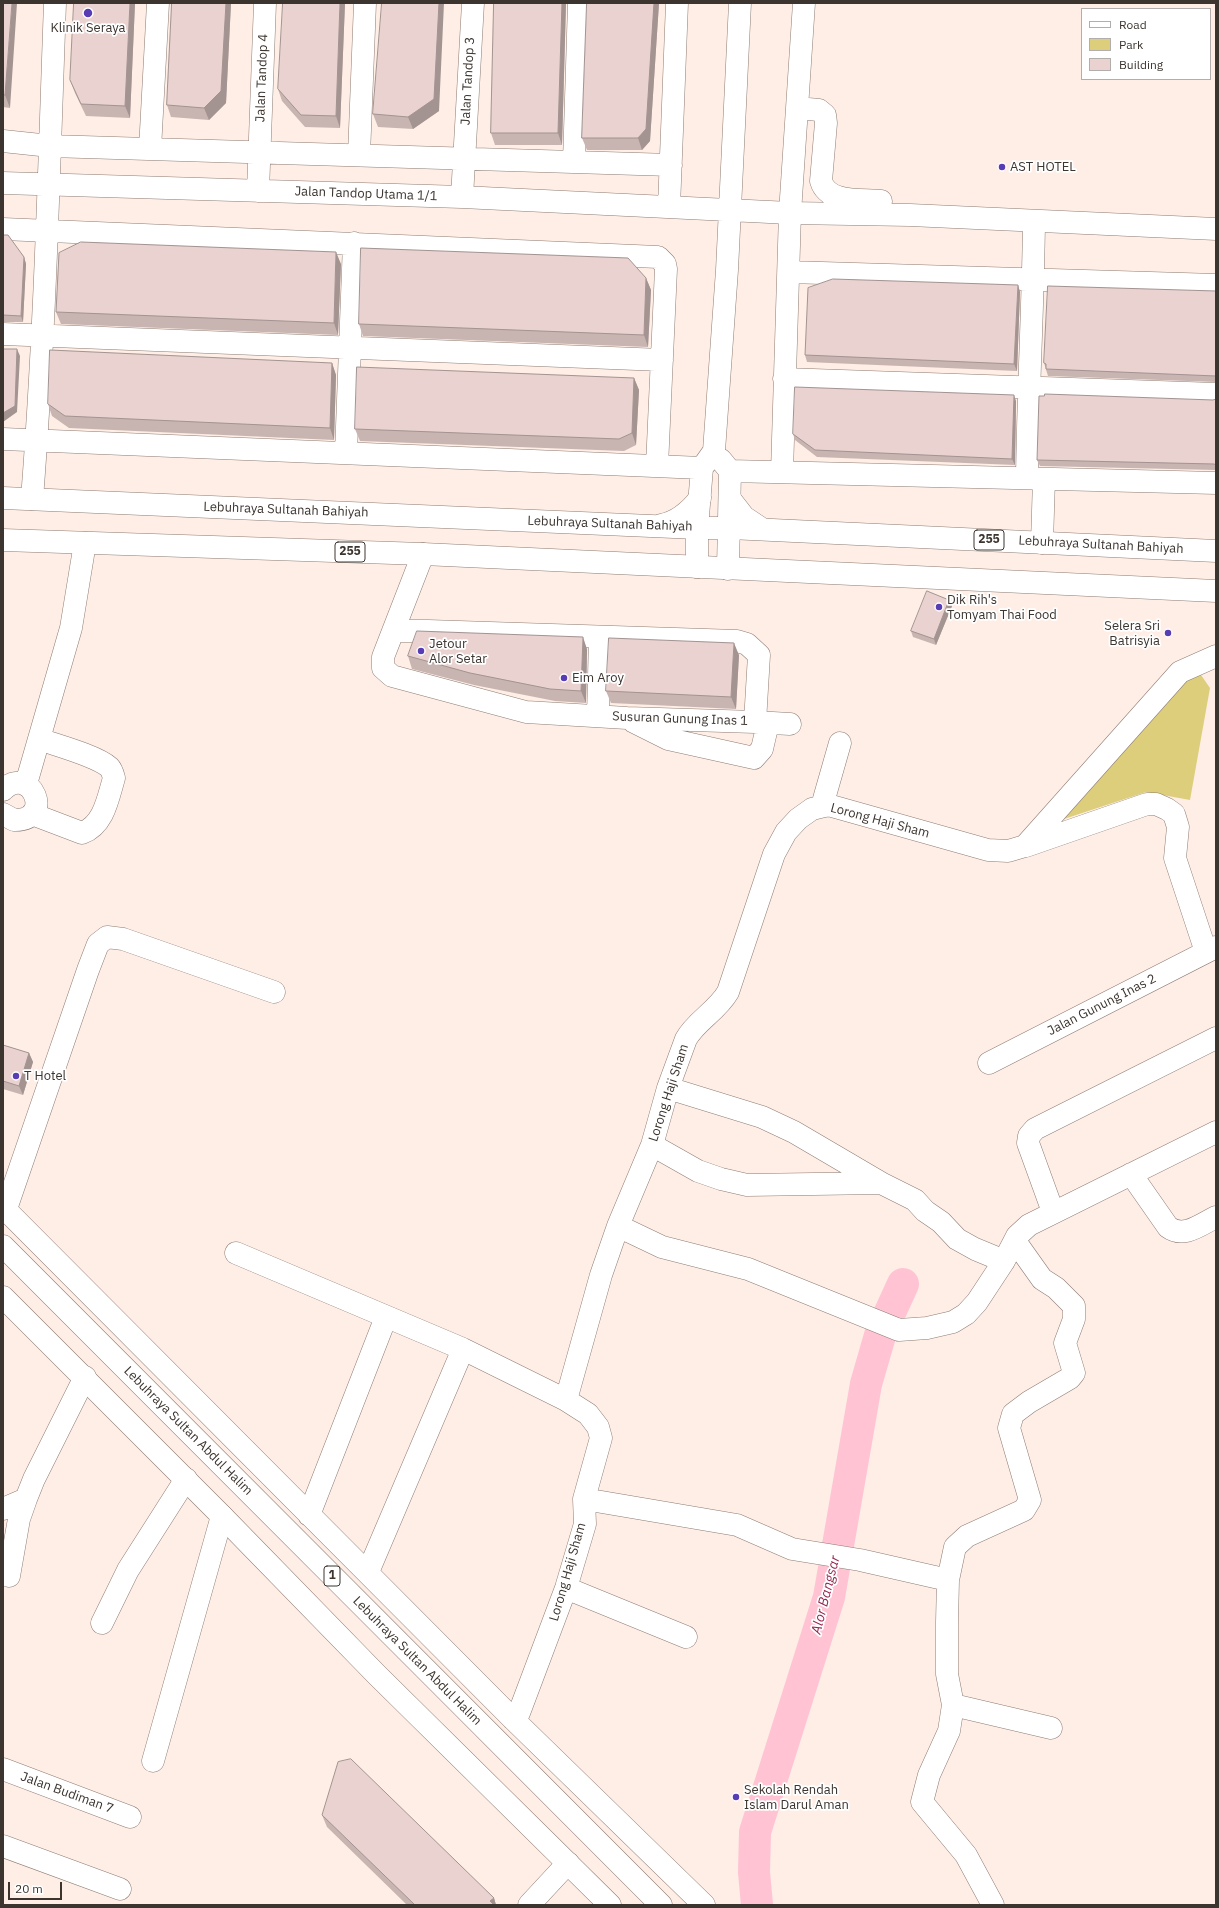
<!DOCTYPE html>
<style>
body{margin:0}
#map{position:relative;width:1219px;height:1908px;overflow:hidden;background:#feeee6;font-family:"IBM Plex Sans",sans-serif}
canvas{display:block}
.frame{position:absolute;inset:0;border:4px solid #3b342f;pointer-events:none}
.legend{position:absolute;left:1081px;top:8px;width:130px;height:72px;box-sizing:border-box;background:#fff;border:1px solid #b1aeac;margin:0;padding:5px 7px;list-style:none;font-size:12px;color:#3b342f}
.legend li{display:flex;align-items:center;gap:8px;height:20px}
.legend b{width:20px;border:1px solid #b1aeac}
.scale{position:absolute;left:8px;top:1882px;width:54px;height:18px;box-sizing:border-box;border:2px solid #3b342f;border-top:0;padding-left:5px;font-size:12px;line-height:14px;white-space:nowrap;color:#3b342f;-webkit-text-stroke:3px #fff;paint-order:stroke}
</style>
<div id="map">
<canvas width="1219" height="1908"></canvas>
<div class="frame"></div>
<ul class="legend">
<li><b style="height:5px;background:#fff"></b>Road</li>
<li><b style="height:11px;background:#ddce7c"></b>Park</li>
<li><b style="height:11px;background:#e9d2cf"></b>Building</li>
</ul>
<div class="scale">20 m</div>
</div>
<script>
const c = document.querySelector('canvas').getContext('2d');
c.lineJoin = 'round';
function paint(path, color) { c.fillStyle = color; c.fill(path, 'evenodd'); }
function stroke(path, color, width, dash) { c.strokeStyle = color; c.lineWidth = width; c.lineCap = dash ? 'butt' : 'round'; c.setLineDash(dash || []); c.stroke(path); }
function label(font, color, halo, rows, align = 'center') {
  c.font = font + ' "IBM Plex Sans",sans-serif'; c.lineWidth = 3.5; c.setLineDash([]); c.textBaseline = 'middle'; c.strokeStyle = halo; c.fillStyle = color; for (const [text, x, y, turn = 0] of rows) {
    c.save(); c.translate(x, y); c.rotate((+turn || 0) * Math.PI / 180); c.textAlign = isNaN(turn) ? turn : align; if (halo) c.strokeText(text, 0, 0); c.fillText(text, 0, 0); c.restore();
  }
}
paint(new Path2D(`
 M1201 675 1210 688 1190 800 1146 792 1061 820 1183 677Z`), '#ddce7c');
stroke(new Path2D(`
 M757 1905 754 1872 755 1832 829 1597 866 1384 881 1332 903 1284`), '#ffc3d3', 32);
const minor = new Path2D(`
 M797 108 819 110 825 115 826 123 821 181C828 204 861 199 881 201
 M3 141 50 146 671 165
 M150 149 158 3
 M359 155 365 3
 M574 162 579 3
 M3 183 462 197 790 213 910 215 1216 229
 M258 191 265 3
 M462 197 473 3
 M669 207 677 3
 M3 229 658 257 665 264 666 269 657 466
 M789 272 1216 285
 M3 334 662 360
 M784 379 1216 394
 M3 439 702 468
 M346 453 354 243
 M721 460 730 471 728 569
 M730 471 1216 483
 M782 472 790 213 804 3
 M1027 478C1028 393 1033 307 1034 222
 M32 499C45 334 49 168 55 3
 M1042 543 1044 479
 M697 567V528L702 468 714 451 727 270 740 3
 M393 631H428L737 641 747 644 759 655 755 722 627 718 526 712 392 676 383 668V657L423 554
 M598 716 600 637
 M634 722 668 739 754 758 762 749 768 723
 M755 722 790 724
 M26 784 71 628 85 543
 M3 790C31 763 56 821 14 820L3 814
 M826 806 824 799 840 743
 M32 814 82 833C104 825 108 798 114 778 113 774 112 770 109 767 97 756 56 745 39 739
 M1026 846 1147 804H1156L1167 809 1174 814 1178 827 1175 858 1206 952
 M989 1063 1216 947
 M668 1088 762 1117 794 1132 881 1183 915 1200 925 1211 941 1222 957 1239 975 1249 1004 1261
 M652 1145 698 1171 721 1179 747 1185 880 1183
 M1131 1174 1168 1227C1184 1239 1201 1224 1216 1217
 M3 1207 513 1719 704 1905
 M6 1209 88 970 98 944 107 937 123 939 274 992
 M1053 1212 1028 1143 1029 1136 1035 1129 1216 1038
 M618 1226 662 1247 748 1269 899 1330 927 1328 953 1322 966 1314 977 1302 1004 1261 1017 1236 1029 1225 1216 1132
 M236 1253 463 1349 566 1400
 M584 1499 737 1525 792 1549 860 1560 948 1580
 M3 1509 26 1499
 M309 1515 386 1317
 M368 1572 463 1349
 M9 1576 19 1519 26 1499 34 1479 85 1377
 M566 1588 686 1637
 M102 1623 128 1570 186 1479
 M953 1705 1051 1728
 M513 1719 519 1713 566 1588 585 1524 584 1499 601 1438 598 1427 588 1414 566 1400 601 1275 618 1226 652 1145 668 1088 686 1039C696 1021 717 1011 728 992L774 854 786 832 798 819 812 809 828 805 988 850 1008 851 1025 846 1180 672 1216 656
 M153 1761 222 1516
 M3 1769 130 1817
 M3 1846 120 1889
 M529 1905 568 1863
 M993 1905 966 1855 922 1802 929 1775 949 1731 953 1705 947 1674V1622L948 1580 955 1547 967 1536 1024 1510 1030 1500 1009 1428 1013 1414 1029 1402 1070 1378 1074 1373 1065 1343 1074 1319V1306L1056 1288 1042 1279 1015 1241`);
const major = new Path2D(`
 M3 498 697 528H730L1216 551
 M730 499 744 517 762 529
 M661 525C678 522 690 511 700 498
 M3 540 423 554 1216 591
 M3 1246 661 1905
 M3 1297 222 1516 377 1675 610 1905`);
stroke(minor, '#8e7c73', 23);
stroke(major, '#8e7c73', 23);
stroke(minor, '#fff', 22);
stroke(major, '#fff', 22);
paint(new Path2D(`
 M3 3 10 108 3 107Z
 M135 3 130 118 86 116 75 93 70 80Z
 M172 3H231L226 103 209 120 171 117 167 105Z
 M345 3 340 128 305 127 282 101 278 89Z
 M494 3H566L562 145H495L491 133Z
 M587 3H659L650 141 642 150H587L582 138Z
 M439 111 413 129 378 127 373 114Z
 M3 235 24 257 26 264 23 322H3Z
 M341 264 338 335 61 324 56 312Z
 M646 278 651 290 648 347 363 336 359 324Z
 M1018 285 1020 292 1017 371 807 362 805 355Z
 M1216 291V382L1048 376 1044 363Z
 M332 363 336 375 334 440 69 428 52 416 48 404Z
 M634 378 639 390 636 445 624 451 360 441 355 429Z
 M1216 399V470L1040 466 1037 460Z
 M1016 401 1015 465 817 457 795 440 793 434Z
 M949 600 952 606 936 645 913 637 911 631Z
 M587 649 586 703 555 701 474 685 412 669 408 656Z
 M739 655 736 709 611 703 606 691Z
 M3 1045 29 1053 33 1062 23 1095 3 1089Z
 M322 1815 494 1898 496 1905H407L327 1827Z`), '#c8b5b2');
paint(new Path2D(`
 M12 3H17L10 108 5 95Z
 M130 3H135L130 118 125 106Z
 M226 3H231L226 103 209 120 204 108Z
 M340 3H345L340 128 336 116Z
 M439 3H444L439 111 413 129 408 117Z
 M562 3H566L562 145 558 133Z
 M654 3H659L650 141 642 150 638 138Z
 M336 252 341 264 338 335 334 323Z
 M24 257 26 264 23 322 21 316Z
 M646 278 651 290 648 347 644 335Z
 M1018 285 1020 292 1017 371 1014 364Z
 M17 349 20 356 17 412 3 422V413Z
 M332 363 336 375 334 440 330 428Z
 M634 378 639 390 636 445 632 433Z
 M1014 395 1016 401 1015 465 1012 459Z
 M949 600 952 606 936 645 934 639Z
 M583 637 587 649 586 703 581 691Z
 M734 643 739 655 736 709 731 697Z
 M29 1053 33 1062 23 1095 19 1086Z
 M494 1898 496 1905H492L490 1901Z`), '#a39391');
const building = new Path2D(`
 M3 3H12L5 95H3Z
 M74 3H130L125 106 81 104 70 80Z
 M172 3H226L221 91 204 108 167 105Z
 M283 3H340L336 116 301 115 278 89Z
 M382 3H439L434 99 408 117 373 114Z
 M494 3H562L558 133H491Z
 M587 3H654L646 129 638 138H582Z
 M3 235H8L24 257 21 316 3 315Z
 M81 242 336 252 334 323 56 312 59 253Z
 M361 248 628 258 646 278 644 335 359 324Z
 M833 279 1018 285 1014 364 805 355 808 288Z
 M1048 286 1216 291V376L1046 369V364L1044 363Z
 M3 349H17L15 406 3 413Z
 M50 350 332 363 330 428 65 416 48 404Z
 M357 367 634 378 632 433 619 439 355 429Z
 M795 387 1014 395 1012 459 815 450 793 434Z
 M1045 394 1213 400 1216 399V465L1214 464 1037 460 1039 396H1044Z
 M927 591 949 600 934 639 911 631Z
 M417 631 583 637 581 691 550 689 470 673 408 656Z
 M609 638 734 643 731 697 606 691Z
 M3 1045 29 1053 19 1086 3 1081Z
 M351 1759 494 1898 490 1901 494 1905H415L322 1815 338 1762Z`);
paint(building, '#e9d2cf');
stroke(building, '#a39391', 1);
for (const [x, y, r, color] of [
 [88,13,5,"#583cb4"],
 [1002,167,4,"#583cb4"],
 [939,607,4,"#583cb4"],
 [1168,633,4,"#583cb4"],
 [421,651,4,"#583cb4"],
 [564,678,4,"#583cb4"],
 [16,1076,4,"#583cb4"],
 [736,1797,4,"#583cb4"]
]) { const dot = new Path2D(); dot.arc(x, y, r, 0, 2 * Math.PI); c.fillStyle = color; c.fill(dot); stroke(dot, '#fff', 1.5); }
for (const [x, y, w] of [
 [989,540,30],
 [350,552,30],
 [332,1576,16]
]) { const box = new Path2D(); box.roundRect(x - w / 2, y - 10, w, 20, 3); c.fillStyle = '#fff'; c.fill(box); stroke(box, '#3b342f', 1); }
label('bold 12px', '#3b342f', null, [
 ["255",989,540],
 ["255",350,552],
 ["1",332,1576]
]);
label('13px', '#3b342f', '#fff', [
 ["Klinik Seraya",88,28,"center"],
 ["AST HOTEL",1010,167],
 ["Dik Rih's",947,600],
 ["Tomyam Thai Food",947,615],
 ["Selera Sri",1160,626,"right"],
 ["Batrisyia",1160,641,"right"],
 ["Jetour",429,644],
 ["Alor Setar",429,659],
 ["Eim Aroy",572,678],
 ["T Hotel",24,1076],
 ["Sekolah Rendah",744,1790],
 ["Islam Darul Aman",744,1805]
], 'left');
label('13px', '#3b342f', '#fff', [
 ["Jalan Tandop 4",262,78,-88],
 ["Jalan Tandop 3",468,81,-87],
 ["Jalan Tandop Utama 1/1",366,194,2],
 ["Lebuhraya Sultanah Bahiyah",286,510,2],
 ["Lebuhraya Sultanah Bahiyah",610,524,2],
 ["Lebuhraya Sultanah Bahiyah",1101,545,3],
 ["Susuran Gunung Inas 1",680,719,2],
 ["Lorong Haji Sham",880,821,15],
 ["Jalan Gunung Inas 2",1102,1005,-27],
 ["Lorong Haji Sham",669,1093,-72],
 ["Lebuhraya Sultan Abdul Halim",188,1431,45],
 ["Lorong Haji Sham",568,1572,-74],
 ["Lebuhraya Sultan Abdul Halim",417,1661,45],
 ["Jalan Budiman 7",67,1793,20]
]);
label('italic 14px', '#932650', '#fff', [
 ["Alor Bangsar",826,1595,-76]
]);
</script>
